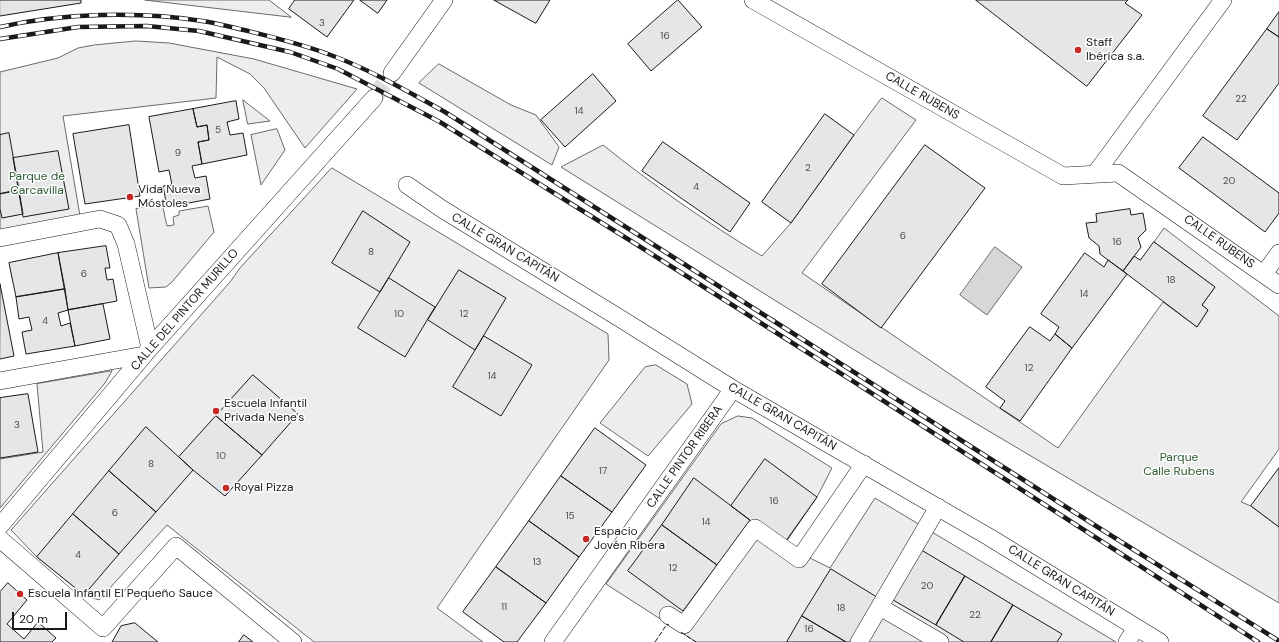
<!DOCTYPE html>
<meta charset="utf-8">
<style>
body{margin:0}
#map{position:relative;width:1279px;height:642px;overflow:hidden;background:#fff;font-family:"DM Sans",sans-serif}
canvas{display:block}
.scale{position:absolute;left:12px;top:612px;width:55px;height:18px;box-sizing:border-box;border:2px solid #1a1a1a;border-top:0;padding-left:5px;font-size:12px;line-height:14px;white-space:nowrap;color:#1a1a1a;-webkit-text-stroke:3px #fff;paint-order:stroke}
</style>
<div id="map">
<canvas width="1279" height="642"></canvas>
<div class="scale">20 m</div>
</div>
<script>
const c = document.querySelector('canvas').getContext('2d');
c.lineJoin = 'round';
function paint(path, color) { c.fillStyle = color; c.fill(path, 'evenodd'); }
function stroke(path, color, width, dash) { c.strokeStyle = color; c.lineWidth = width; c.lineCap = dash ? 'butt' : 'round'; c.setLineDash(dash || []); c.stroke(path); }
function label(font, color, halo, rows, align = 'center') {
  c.font = font + ' "DM Sans",sans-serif'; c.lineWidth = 3; c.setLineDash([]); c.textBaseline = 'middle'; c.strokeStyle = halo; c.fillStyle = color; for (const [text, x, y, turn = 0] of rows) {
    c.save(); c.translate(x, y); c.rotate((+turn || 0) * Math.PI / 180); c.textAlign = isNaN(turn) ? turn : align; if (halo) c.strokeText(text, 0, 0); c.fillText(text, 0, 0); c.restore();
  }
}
const green = new Path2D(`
 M145 0H269L291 17Z
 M136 41 169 43 254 59 357 89 305 148 264 88 250 74 217 57 216 98 63 116 80 216 0 231V72L58 58 78 48 94 45Z
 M439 64 511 105 536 115 559 147 552 165 419 83Z
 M882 98 916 120 802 273 1058 448 1163 302 1197 327 1208 310 1202 305 1215 287 1154 242 1164 228 1279 316V449L1241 502 1251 506 1279 527V603L906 382 561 167 603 145C653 185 706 222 762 256L791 223 854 135Z
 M243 100 270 121 248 124Z
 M277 129 285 150 261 185 251 135Z
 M332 168 608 334 609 360 437 608 483 642H314L167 525 99 600 84 595 37 557 11 530 230 282 240 268Z
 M162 203 167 226 174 225 173 217 179 215V211L208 206 214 232 172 282 166 287 149 288 136 209Z
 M656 365 687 384 692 404 648 456 600 423 645 367Z
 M112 371 105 383 0 508V459L43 452 37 384Z
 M738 416 752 418 832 468 817 497 784 545 830 568 875 498 1116 642H696L606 584 721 424Z`);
paint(green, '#ededed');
stroke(green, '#6a6a6a', 1);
const water = new Path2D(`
 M995 247 1022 267 987 315 960 295Z`);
paint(water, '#d7d7d7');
stroke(water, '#6a6a6a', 1);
const building = new Path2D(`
 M0 0H81V3L0 16Z
 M295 0H354L327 37 289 9Z
 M360 0H387L378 13Z
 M494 0H550L536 23Z
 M678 0 702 27 651 71 628 44Z
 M976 0H1128L1125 3 1142 15 1087 86Z
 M1279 12V37L1267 29Z
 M1267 29 1279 37V83L1237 140 1203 116Z
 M593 74 616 101 565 147 541 120Z
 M236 101 239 119 227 122 230 135 243 133 247 155 202 164 198 142 209 140 207 125 197 127 193 109Z
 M193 109 197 127 207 125 209 140 198 142 202 164 192 166 195 178 206 176 210 199 167 207 163 186 172 185 169 170 159 172 149 117Z
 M825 114 854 135 791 223 762 202Z
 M129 125 140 196 85 204 73 134Z
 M9 133 19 190 0 194V135Z
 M1203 137 1279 193V213L1265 232 1179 168Z
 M663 142 750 203 730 232 642 171Z
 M925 145 985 188 881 328 822 284Z
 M58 151 69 209 23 217 13 158Z
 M19 190 23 214 2 218 0 209V194Z
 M1130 209 1131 215 1143 213 1146 230 1138 238 1141 247 1123 271 1100 254 1099 246 1089 238 1086 223 1097 222 1096 214Z
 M363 211 410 242 380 292 332 263Z
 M1154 242 1215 287 1202 305 1208 310 1197 327 1123 271 1134 256 1140 260Z
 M106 246 110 268H105L107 280 113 279 117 301 68 310 58 253Z
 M58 253 65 289 16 297 9 263Z
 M1085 253 1104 267 1108 260 1127 274 1072 348 1055 334 1059 327 1041 314Z
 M459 270 506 298 475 350 428 320Z
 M389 278 435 307 405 357 358 328Z
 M0 284 14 356 0 359Z
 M65 289 68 310 58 313 61 326 70 323 75 346 26 354 22 332 32 330 29 317 19 319 16 297Z
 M103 304 110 339 75 346 68 310Z
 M1030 327 1050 341 1055 334 1072 348 1020 421 1000 408 1005 401 986 387Z
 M484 336 532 365 501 416 453 387Z
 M253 375 298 414 262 455 216 416Z
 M28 394 38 452 0 458V398Z
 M216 416 262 455 225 496 193 470 179 457Z
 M146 427 193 470 156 512 109 471Z
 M595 428 646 465 612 512 561 476Z
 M765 459 817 497 783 545 731 506Z
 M1279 468V527L1251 506Z
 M109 471 156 512 119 554 73 514Z
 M561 476 612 512 579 557 529 521Z
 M694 478 750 520 717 565 662 525Z
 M73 514 119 554 84 595 37 557Z
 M529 521 579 557 546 603 496 567Z
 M662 525 717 565 683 611 628 571Z
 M918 548 965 576 936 625 888 597Z
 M496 567 546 603 517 642H504L463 612Z
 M831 569 880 599 854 642H846L802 616Z
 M965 576 1013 605 991 642H964L936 625Z
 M8 583 27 600 7 624 24 639 38 622 56 638 52 642H0V592Z
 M1013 605 1062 634 1057 642H991Z
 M802 616 846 642H787Z
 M135 623 158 642H112L121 626Z
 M244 635 253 642H239Z`);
paint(building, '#e6e6e6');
stroke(building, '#1a1a1a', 1);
stroke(new Path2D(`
 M374 98 392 73`), '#ddd', 17, [17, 8]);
const street = new Path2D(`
 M753 0 1063 176 1118 173 1279 285
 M392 73 444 0
 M1095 174 1223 0
 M407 185 442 209 621 319 733 389 989 537 1160 642
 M0 238 100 219 118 225 126 244 150 348
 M1264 274 1279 253
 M0 381 144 355
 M0 526 150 348 374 98
 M0 539 103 628 176 546 293 642
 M880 607 940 642
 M668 615 684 625 755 528 799 559 864 464
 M553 642 733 389
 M859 642 938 507
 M1127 642 1136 628`);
stroke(street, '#1a1a1a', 18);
stroke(street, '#fff', 17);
const rail = new Path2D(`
 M0 27C62 13 140 11 202 21 216 23 230 27 244 30 272 37 301 44 328 54 369 69 407 91 445 112L1096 526 1279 641
 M0 39 78 27 147 26 199 31 290 52 338 69 440 122 631 241 848 378 1258 642`);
stroke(rail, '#1a1a1a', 4.5);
stroke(rail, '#fff', 3, [9]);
stroke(new Path2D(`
 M681 632 696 642
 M655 642 667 624 669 625`), '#1a1a1a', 1, [5, 2]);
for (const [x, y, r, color] of [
 [1078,50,4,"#c62828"],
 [130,197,4,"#c62828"],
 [216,411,4,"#c62828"],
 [226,488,4,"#c62828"],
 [586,539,4,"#c62828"],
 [20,594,4,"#c62828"]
]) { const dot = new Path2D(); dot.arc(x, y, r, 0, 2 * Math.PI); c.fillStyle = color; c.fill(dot); stroke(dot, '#fff', 1.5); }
label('10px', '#4d4d4d', null, [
 ["3",322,23],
 ["16",665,36],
 ["22",1241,99],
 ["14",579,111],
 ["5",218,130],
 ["9",178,153],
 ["2",808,168],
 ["20",1229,181],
 ["4",696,187],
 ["6",903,236],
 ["16",1117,242],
 ["8",371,252],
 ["6",84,274],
 ["18",1171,280],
 ["14",1084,294],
 ["10",399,314],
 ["12",464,314],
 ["4",45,321],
 ["12",1029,368],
 ["14",492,376],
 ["3",17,425],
 ["10",221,456],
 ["8",151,464],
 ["17",603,471],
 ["16",774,501],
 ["6",115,513],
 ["15",570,516],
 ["14",706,522],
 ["4",78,555],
 ["13",537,562],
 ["12",673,568],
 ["20",927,586],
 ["11",504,607],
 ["18",841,608],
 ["22",975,615],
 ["16",809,629]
]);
label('12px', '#1a1a1a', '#fff', [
 ["Staff",1086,43],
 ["Ibérica s.a.",1086,57],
 ["Vida Nueva",138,190],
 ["Móstoles",138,204],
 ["Escuela Infantil",224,404],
 ["Privada Nene's",224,418],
 ["Royal Pizza",234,488],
 ["Espacio",594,532],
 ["Jovén Ribera",594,546],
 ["Escuela Infantil El Pequeño Sauce",28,594]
], 'left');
label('12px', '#1a1a1a', '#fff', [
 ["CALLE RUBENS",922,96,30],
 ["CALLE RUBENS",1219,242,35],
 ["CALLE GRAN CAPITÁN",505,248,31],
 ["CALLE DEL PINTOR MURILLO",185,310,-49],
 ["CALLE GRAN CAPITÁN",782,417,30],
 ["CALLE PINTOR RIBERA",685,457,-55],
 ["CALLE GRAN CAPITÁN",1061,581,32]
]);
label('12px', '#2b5a34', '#fff', [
 ["Parque de",37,177],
 ["Carcavilla",37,191],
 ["Parque",1179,458],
 ["Calle Rubens",1179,472]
]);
</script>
